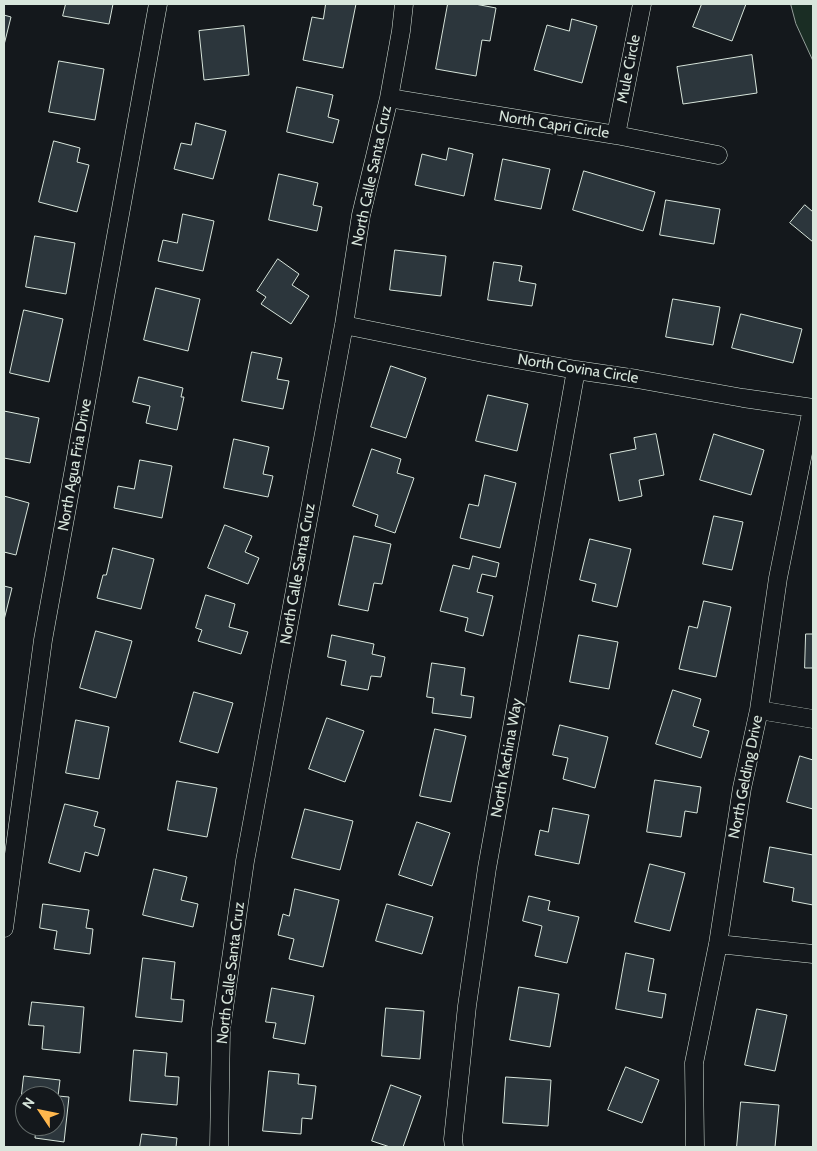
<!DOCTYPE html>
<style>
body{margin:0}
#map{position:relative;width:817px;height:1151px;overflow:hidden;background:#14181c;font-family:Cabin,sans-serif}
canvas{display:block}
.frame{position:absolute;inset:0;border:5px solid #d8e6dc;pointer-events:none}
.north{position:absolute;left:15px;top:1086px;width:50px;height:50px;box-sizing:border-box;background:#14181c;border:1px solid #626a69;border-radius:50%;rotate:304deg;font-size:14px;font-weight:700;line-height:20px;text-align:center;color:#d8e6dc}
.north::after{content:'';display:block;margin:auto;width:18px;height:22px;background:#ffb74d;clip-path:polygon(50% 0,100% 100%,50% 72%,0 100%)}
</style>
<div id="map">
<canvas width="817" height="1151"></canvas>
<div class="frame"></div>
<div class="north">N</div>
</div>
<script>
const c = document.querySelector('canvas').getContext('2d');
c.lineJoin = 'round';
function paint(path, color) { c.fillStyle = color; c.fill(path, 'evenodd'); }
function stroke(path, color, width, dash) { c.strokeStyle = color; c.lineWidth = width; c.lineCap = dash ? 'butt' : 'round'; c.setLineDash(dash || []); c.stroke(path); }
function label(font, color, halo, rows, align = 'center') {
  c.font = font + ' Cabin,sans-serif'; c.lineWidth = 4; c.setLineDash([]); c.textBaseline = 'middle'; c.strokeStyle = halo; c.fillStyle = color; for (const [text, x, y, turn = 0] of rows) {
    c.save(); c.translate(x, y); c.rotate((+turn || 0) * Math.PI / 180); c.textAlign = isNaN(turn) ? turn : align; if (halo) c.strokeText(text, 0, 0); c.fillText(text, 0, 0); c.restore();
  }
}
const green = new Path2D(`
 M791 4H813V61L796 24Z`);
paint(green, '#1a2d24');
stroke(green, '#939e99', 1);
const building = new Path2D(`
 M66 4H113L109 24 63 16Z
 M326 4H356L343 68 303 60 312 17 323 19Z
 M448 4H475L496 8 490 41 482 40 476 76 436 69Z
 M702 4H746L732 41 693 27Z
 M4 15 11 17 4 45Z
 M572 19 597 26 582 83 534 70 547 25 569 31Z
 M244 26 249 75 204 80 199 31Z
 M752 55 757 93 683 104 677 67Z
 M59 61 104 69 95 120 49 112Z
 M297 87 333 95 328 117 339 120 333 143 287 132Z
 M196 123 226 131 213 179 174 169 181 143 191 145Z
 M54 141 80 148 77 162 89 165 77 212 39 202Z
 M449 148 473 154 464 196 415 185 422 154 446 160Z
 M503 159 550 169 541 209 495 200Z
 M584 171 655 192 643 231 573 210Z
 M279 174 318 183 313 205 322 207 317 231 269 220Z
 M666 200 720 209 714 244 660 235Z
 M805 205 813 212V242L790 223Z
 M183 214 214 221 203 271 158 261 163 240 177 243Z
 M35 236 75 243 66 294 26 287Z
 M395 250 446 256 441 296 390 290Z
 M278 259 299 274 292 285 309 296 291 324 261 304 266 297 257 291Z
 M494 262 522 266 519 281 536 284 532 306 488 300Z
 M156 288 200 299 188 351 144 340Z
 M673 299 720 307 713 345 666 337Z
 M24 310 63 319 49 382 10 373Z
 M741 314 802 329 793 363 732 348Z
 M252 352 282 358 277 379 289 381 283 409 242 401Z
 M391 366 426 378 406 438 371 427Z
 M139 377 183 388 181 397H184L177 430 146 423 150 406 133 402Z
 M488 395 528 404 517 451 476 441Z
 M4 411 39 418 30 463 4 458Z
 M656 434 664 475 639 480 642 496 619 501 610 454 636 449 634 438Z
 M714 434 764 450 751 495 700 480Z
 M234 439 269 447 263 474 273 476 268 497 224 488Z
 M372 449 401 459 397 473 414 478 395 533 375 526 378 515 353 506Z
 M140 460 172 466 162 518 114 508 118 486 134 489Z
 M485 475 516 483 500 548 460 538 469 504 478 506Z
 M4 496 29 503 16 555 4 552Z
 M714 516 743 522 732 570 703 564Z
 M225 525 252 536 245 552 259 558 248 584 208 568Z
 M354 536 391 544 382 584 374 583 368 611 339 605Z
 M590 539 631 549 617 607 592 601 596 584 580 580Z
 M113 548 154 559 141 609 97 598 103 575H106Z
 M473 556 499 563 496 577 482 574 477 592 493 596 483 636 465 631 468 618 440 611 453 565 469 569Z
 M4 586 12 588 4 620Z
 M206 595 235 604 229 627 248 632 241 654 198 641 202 630 196 628Z
 M704 601 731 607 716 677 679 669 689 626 697 628Z
 M96 631 132 641 116 698 80 688Z
 M806 634H813V668H805Z
 M332 635 374 644 372 654 385 657 381 677 371 676 368 690 341 685 346 661 328 657Z
 M579 635 618 642 609 689 570 682Z
 M432 663 465 668 461 695 474 697 471 718 432 713 434 698 427 697Z
 M673 690 701 699 693 726 709 731 701 758 656 744Z
 M194 692 233 703 218 753 180 742Z
 M327 718 364 731 345 782 309 769Z
 M76 720 109 727 99 779 66 773Z
 M560 725 608 737 595 788 563 779 568 758 553 755Z
 M435 729 466 736 451 802 420 796Z
 M800 756 813 760V809L787 802Z
 M655 780 701 787 697 813 685 811 681 837 647 832Z
 M177 781 217 788 207 837 168 830Z
 M65 804 98 812 94 826 105 829 98 856 85 852 80 872 49 863Z
 M553 808 589 815 579 864 535 855 540 830 548 832Z
 M305 809 353 821 340 870 292 858Z
 M417 822 450 833 432 886 399 875Z
 M770 847 813 855V905L792 901 794 888 764 882Z
 M650 864 685 873 670 931 635 922Z
 M154 869 187 877 181 900 198 904 193 927 143 915Z
 M295 889 339 900 323 967 289 959 294 939 278 935 283 914 289 916Z
 M529 896 550 901 548 910 579 917 567 963 535 956 542 926 523 921Z
 M43 904 89 910 86 928 93 929 90 954 54 949 57 931 40 928Z
 M387 904 433 917 422 954 376 941Z
 M626 953 654 959 648 991 666 994 662 1018 616 1009Z
 M143 958 175 962 171 999 184 1000 182 1022 136 1017Z
 M519 987 559 994 550 1047 510 1040Z
 M272 988 314 996 305 1044 273 1038 276 1023 266 1022Z
 M32 1002 84 1007 80 1053 42 1049 44 1026 29 1025Z
 M386 1008 424 1011 420 1059 382 1056Z
 M757 1009 787 1015 775 1071 745 1065Z
 M134 1050 167 1053 165 1076 179 1077 177 1105 130 1101Z
 M626 1067 659 1080 642 1123 608 1110Z
 M269 1071 299 1074 298 1084 316 1086 312 1119 302 1118 301 1134 263 1131Z
 M24 1076 60 1080 58 1096 69 1097 64 1142 35 1138 36 1126H55V1096H25V1121L19 1120Z
 M506 1077 551 1080 548 1126 503 1123Z
 M391 1085 421 1096 403 1147H390L372 1141Z
 M741 1102 779 1105 775 1147H737Z
 M142 1134 177 1138 176 1147H140Z`);
paint(building, '#2c363c');
stroke(building, '#d8e6dc', 1);
const minor = new Path2D(`
 M389 98 616 135 718 155
 M616 135 642 4
 M344 325 483 353 576 370 637 379 743 398 813 408
 M759 710 813 719
 M4 928 43 640 158 4
 M718 944 813 954
 M219 1147 221 1029 245 861 344 325 361 215 389 98 401 31 404 4
 M454 1147 453 1139 467 1006 487 868 576 370
 M695 1147 694 1063 718 944 742 788 759 710 778 578 812 408`);
stroke(minor, '#d8e6dc', 19);
stroke(minor, '#14181c', 18);
label('15px', '#d8e6dc', '#14181c', [
 ["Mule Circle",629,69,-79],
 ["North Capri Circle",554,125,9],
 ["North Calle Santa Cruz",372,176,-78],
 ["North Covina Circle",578,369,9],
 ["North Agua Fria Drive",75,465,-80],
 ["North Calle Santa Cruz",298,574,-80],
 ["North Kachina Way",507,758,-80],
 ["North Gelding Drive",746,777,-79],
 ["North Calle Santa Cruz",231,973,-83]
]);
</script>
